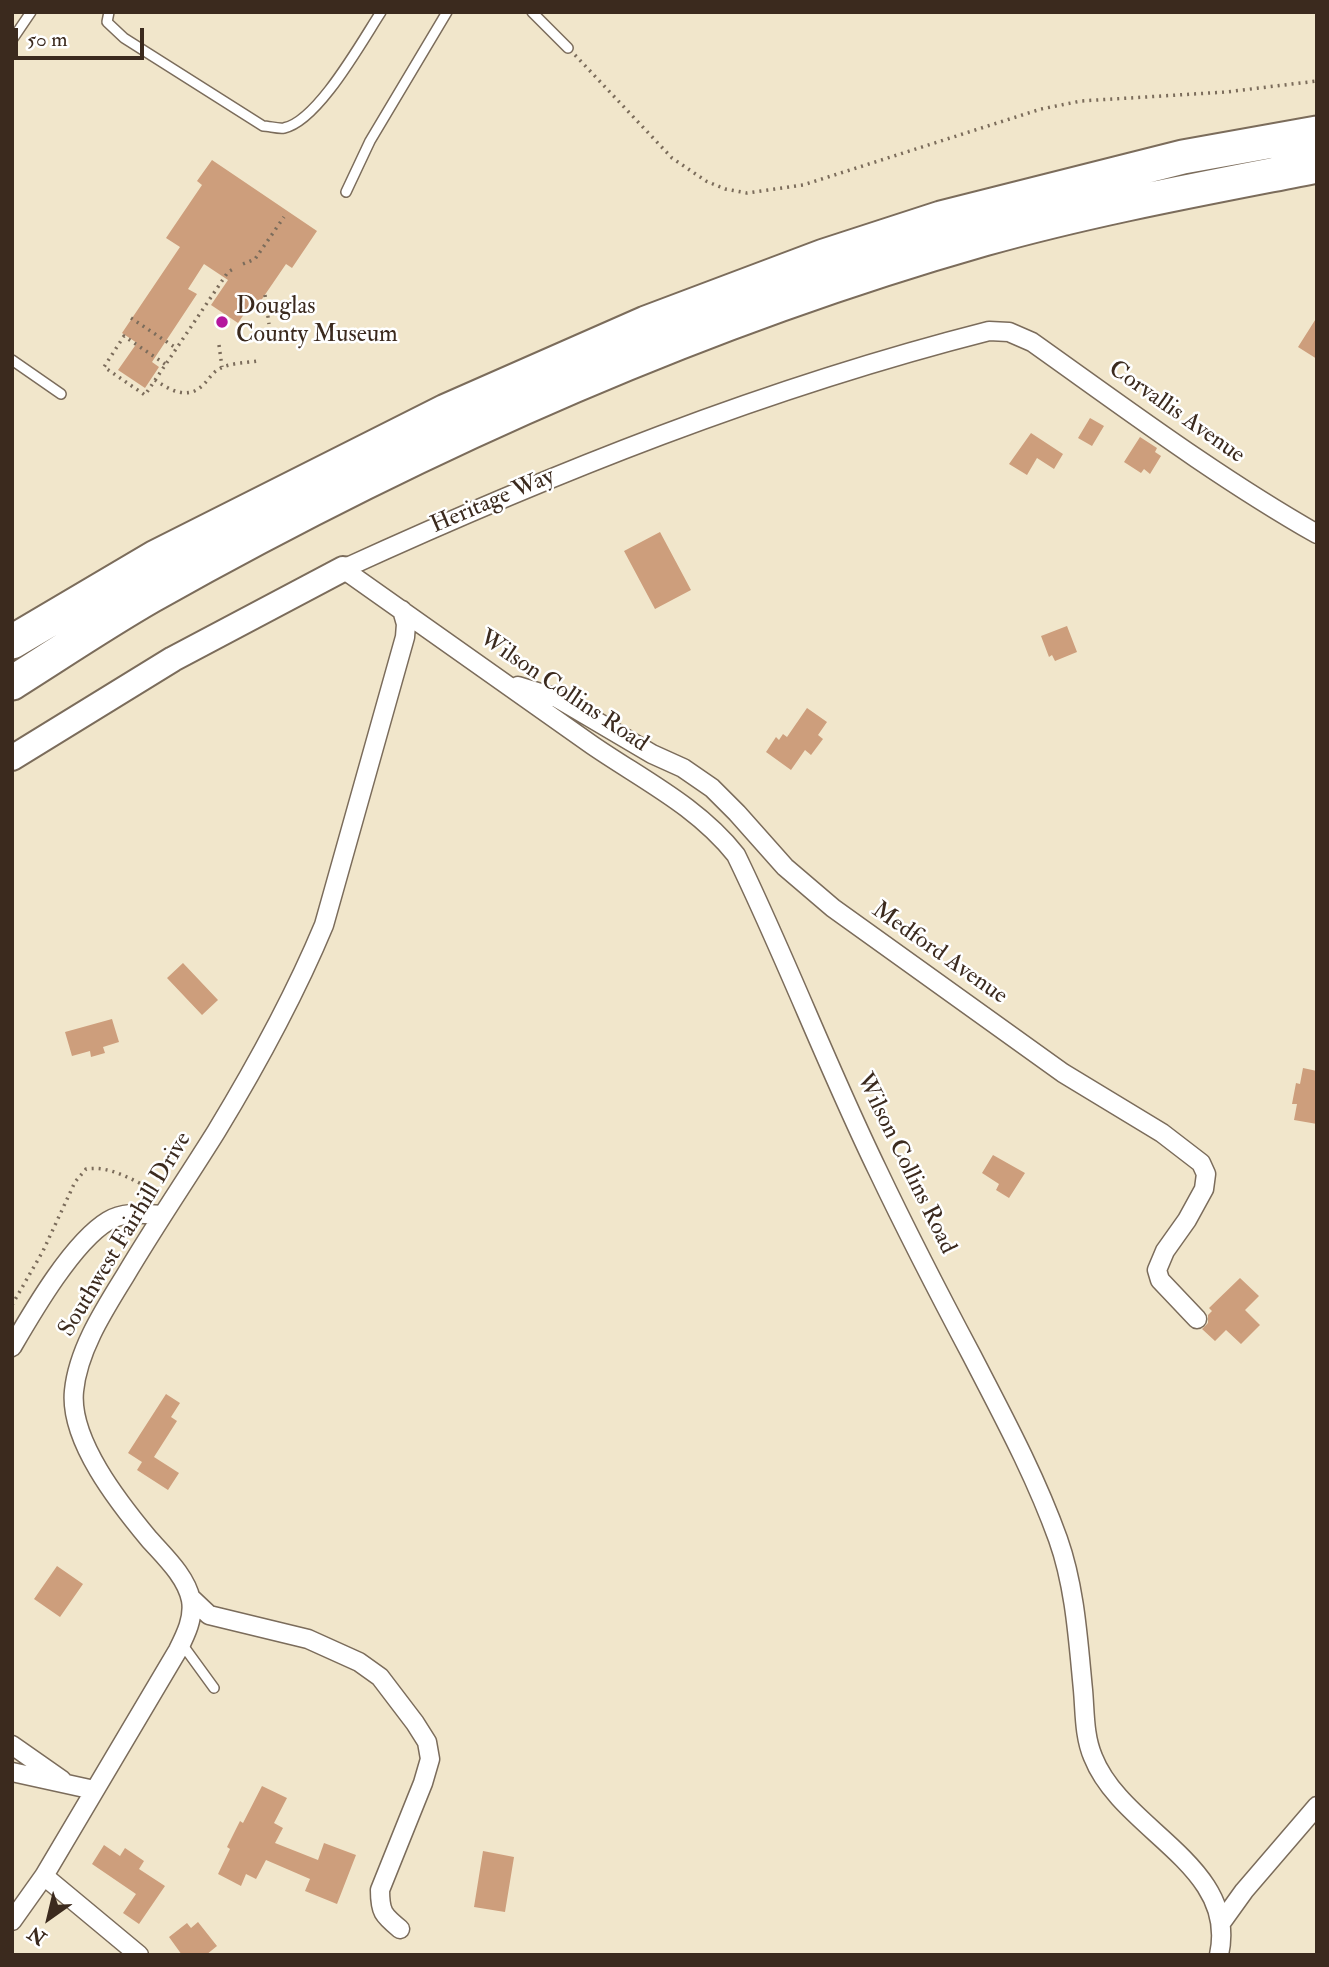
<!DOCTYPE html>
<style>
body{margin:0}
#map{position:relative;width:1329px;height:1967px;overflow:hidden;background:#f1e6cb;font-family:"IM FELL Double Pica",serif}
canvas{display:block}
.frame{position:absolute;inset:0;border:14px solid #3b2a1e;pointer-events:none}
.north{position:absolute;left:14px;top:1883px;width:70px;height:70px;-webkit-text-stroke:5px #fff;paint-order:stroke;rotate:214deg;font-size:19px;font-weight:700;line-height:28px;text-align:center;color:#3b2a1e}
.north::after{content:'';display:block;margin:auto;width:24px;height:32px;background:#3b2a1e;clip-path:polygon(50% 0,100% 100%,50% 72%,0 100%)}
.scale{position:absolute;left:14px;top:28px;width:130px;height:32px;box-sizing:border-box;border:4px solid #3b2a1e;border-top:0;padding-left:9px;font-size:21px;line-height:24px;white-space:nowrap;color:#3b2a1e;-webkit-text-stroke:5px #fff;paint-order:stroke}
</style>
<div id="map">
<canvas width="1329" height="1967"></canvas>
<div class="frame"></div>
<div class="north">N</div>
<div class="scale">50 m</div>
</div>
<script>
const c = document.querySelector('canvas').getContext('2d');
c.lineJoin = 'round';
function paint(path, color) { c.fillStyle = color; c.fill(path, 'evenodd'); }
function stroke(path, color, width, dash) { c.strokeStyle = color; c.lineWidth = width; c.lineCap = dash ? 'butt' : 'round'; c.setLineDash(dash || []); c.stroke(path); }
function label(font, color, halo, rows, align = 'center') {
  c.font = font + ' "IM FELL Double Pica",serif'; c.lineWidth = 5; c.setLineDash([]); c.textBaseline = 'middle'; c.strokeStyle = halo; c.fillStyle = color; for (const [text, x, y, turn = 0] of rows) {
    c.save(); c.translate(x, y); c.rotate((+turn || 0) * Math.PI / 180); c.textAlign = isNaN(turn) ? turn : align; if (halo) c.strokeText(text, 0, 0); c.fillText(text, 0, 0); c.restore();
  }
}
paint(new Path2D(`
 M212 160 317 231 292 268 286 264 260 302 255 298 238 323 211 305 228 280 204 264 188 289 197 294 152 362 159 367 145 388 118 370 137 343 122 333 180 247 166 238 202 185 197 181Z
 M1317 317V359L1298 347Z
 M1090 418 1104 426 1092 446 1078 438Z
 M1031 433 1063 454 1054 469 1037 458 1027 475 1009 464Z
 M1140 437 1157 448 1155 452 1161 456 1150 474 1144 469 1141 473 1124 462Z
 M660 532 691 590 655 609 624 551Z
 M1067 626 1077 652 1055 661 1052 655 1049 657 1041 636Z
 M807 708 827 722 818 735 823 739 811 755 805 750 791 770 766 752 776 737 779 740 783 734 787 737Z
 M183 963 218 1000 202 1015 167 978Z
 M112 1019 119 1042 103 1047 105 1053 91 1057 90 1051 72 1056 65 1032Z
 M1303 1068 1317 1071V1124L1294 1120 1297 1104H1292L1296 1083 1300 1084Z
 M993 1155 1025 1173 1009 1198 996 1190 999 1184 982 1173Z
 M1240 1278 1259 1296 1245 1310 1260 1325 1241 1344 1226 1330 1215 1341 1202 1329 1208 1323V1315L1212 1311 1209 1308Z
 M166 1394 180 1403 171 1417 177 1421 154 1457 179 1473 168 1490 137 1470 142 1462 128 1453Z
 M57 1566 83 1584 60 1617 34 1599Z
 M262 1786 287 1798 274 1823 283 1828 275 1843 318 1860 324 1843 356 1855 337 1904 305 1891 310 1879 266 1860 256 1879 246 1874 241 1886 218 1874 230 1849 227 1847 240 1821 243 1823Z
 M104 1845 120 1856 125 1848 144 1861 139 1869 165 1886 139 1924 123 1913 136 1894 92 1864Z
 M483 1851 514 1857 505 1912 474 1907Z
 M198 1922 217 1946 206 1955H182L169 1937 187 1923 191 1928Z`), '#cd9e7c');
const lane = new Path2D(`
 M109 12 107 22 124 38 263 126C269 126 278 129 284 128 318 121 362 41 381 12
 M532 12 568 48
 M12 40 31 12
 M346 192 370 141 447 12
 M12 360 61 394
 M182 1644 214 1688`);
const street = new Path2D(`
 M343 569C426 628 509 686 592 745 643 780 697 806 736 855 786 958 827 1066 877 1169 907 1232 939 1294 972 1356 1003 1416 1035 1475 1058 1539 1075 1587 1078 1639 1083 1690 1085 1712 1084 1736 1093 1757 1122 1831 1239 1865 1219 1955
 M343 569C553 473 765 388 989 331L1009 332 1032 342C1125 408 1217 477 1317 534
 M518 686 557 698 652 754 683 768 712 788 737 813 785 867 833 908 1063 1073 1162 1133 1201 1163 1206 1174 1204 1189 1187 1220 1165 1251 1157 1270 1160 1280 1197 1319
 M12 1347C33 1311 73 1242 108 1221 124 1211 144 1214 162 1215
 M191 1598 209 1615 308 1639 359 1662 380 1677 415 1723 427 1742 430 1759 423 1783 380 1890C380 1912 383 1915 400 1929
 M12 1745 62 1780
 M12 1772 94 1790
 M44 1876 139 1955
 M12 1921 44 1876 178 1650C186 1634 194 1618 191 1600 186 1576 164 1556 149 1539 119 1503 69 1440 74 1391 78 1350 104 1310 125 1276 154 1227 186 1180 216 1132 256 1066 294 997 324 925L405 637 406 624 402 610
 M1221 1923 1244 1891 1317 1806`);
const secondary = new Path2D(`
 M12 758 173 659 343 569`);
const highway = new Path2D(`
 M12 642 156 557 446 411 646 323 824 256 941 218 1183 157 1317 133
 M12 683C58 654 104 623 151 596 414 448 693 322 984 239 1094 208 1205 188 1317 166`);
stroke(lane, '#7b6c5b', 12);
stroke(street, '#7b6c5b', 21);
stroke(secondary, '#7b6c5b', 28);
stroke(highway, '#7b6c5b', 37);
stroke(new Path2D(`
 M575 55 672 158 706 181 725 189 747 193 803 185 1041 109 1081 101 1226 92 1317 81
 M243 264 255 259 284 217
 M265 295 269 324
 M131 318 176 348
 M219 345 222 367
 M165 364 124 336 104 367 145 395 228 272 235 268
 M155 380C170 390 188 401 204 384 209 379 213 372 219 369 229 363 245 363 257 361
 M12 1305 43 1251 75 1182 86 1169C112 1165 135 1182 158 1192`), '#7b6c5b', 3.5, [2, 5]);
stroke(lane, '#fff', 9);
stroke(street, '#fff', 18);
stroke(secondary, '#fff', 24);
stroke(highway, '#fff', 33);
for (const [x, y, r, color] of [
 [222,322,7,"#b5179e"]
]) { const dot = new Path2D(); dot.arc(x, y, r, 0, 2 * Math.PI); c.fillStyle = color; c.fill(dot); stroke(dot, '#fff', 2.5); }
label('24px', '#3b2a1e', '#fff', [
 ["Douglas",236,308],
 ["County Museum",236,336]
], 'left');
label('24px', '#3b2a1e', '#fff', [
 ["Corvallis Avenue",1176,413,35],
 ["Heritage Way",493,502,-23],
 ["Wilson Collins Road",563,692,34],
 ["Medford Avenue",939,954,35],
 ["Wilson Collins Road",905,1164,64],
 ["Southwest Fairhill Drive",126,1235,-59]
]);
</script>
